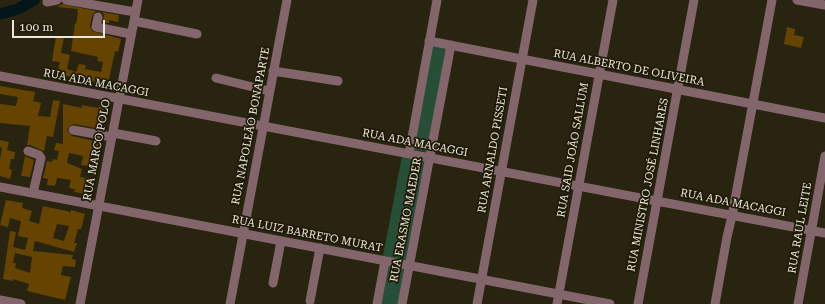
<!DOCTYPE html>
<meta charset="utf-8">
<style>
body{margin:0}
#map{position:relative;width:825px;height:304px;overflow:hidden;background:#292410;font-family:"Roboto Serif",serif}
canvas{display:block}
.scale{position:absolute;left:12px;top:20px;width:93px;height:18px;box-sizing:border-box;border:2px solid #ece9dc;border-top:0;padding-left:5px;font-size:12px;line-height:14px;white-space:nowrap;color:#ece9dc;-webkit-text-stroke:3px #1f1a07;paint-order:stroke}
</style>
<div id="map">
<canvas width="825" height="304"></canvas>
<div class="scale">100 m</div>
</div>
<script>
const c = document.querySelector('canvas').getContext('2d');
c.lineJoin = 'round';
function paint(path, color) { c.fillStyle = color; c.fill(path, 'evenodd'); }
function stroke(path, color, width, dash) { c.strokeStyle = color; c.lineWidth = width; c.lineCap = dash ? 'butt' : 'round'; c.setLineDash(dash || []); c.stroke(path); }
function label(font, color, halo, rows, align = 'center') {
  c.font = font + ' "Roboto Serif",serif'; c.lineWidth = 3.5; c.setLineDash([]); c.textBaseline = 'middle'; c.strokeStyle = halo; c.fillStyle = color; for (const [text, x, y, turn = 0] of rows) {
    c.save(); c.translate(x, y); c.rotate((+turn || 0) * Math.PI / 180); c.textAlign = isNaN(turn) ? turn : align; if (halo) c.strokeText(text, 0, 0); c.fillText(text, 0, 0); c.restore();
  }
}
paint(new Path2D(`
 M431 46 446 49 427 152 412 149Z
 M402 156 425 160 406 260 383 256Z
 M388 266 404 269 398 304H381Z`), '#274e36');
stroke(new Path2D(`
 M0 14 18 9 34 0`), '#00161a', 11);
paint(new Path2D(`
 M62 4 96 11 92 16 90 26 92 31 121 39 118 52 115 51 108 84 57 74 60 62 52 61 56 36 64 37 61 53 70 55 67 69 76 72 79 64 86 65 85 69 101 72 103 62 97 61 98 57 71 51 75 23 76 24 78 13H77L78 9 57 7Z
 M102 12 119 15 118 22 109 20V23L103 22 104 15Z
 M787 27 795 29 794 35 804 37 801 48 784 44Z
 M0 86 35 92 33 101 41 103 38 116 50 117 53 100 60 101 53 137 47 136 44 151 30 145H27L30 126 0 123V104L16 106 18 97 0 94Z
 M63 104 82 108V105L98 108 101 106 104 111 101 129 74 124 71 125 67 129 68 132 72 136 99 142 97 150H95L92 159 94 160V161L97 162V167L81 165 83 156 69 153 67 163 82 169 80 177 94 179 92 185 88 184 87 185 85 194 74 192 75 189 69 188 71 180 57 178 55 186 47 185 48 179 43 178 47 161 52 162 53 159 57 160 59 151 54 150 56 143 63 144Z
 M0 140 9 142 7 150 15 152 14 159H11L9 169 12 170 10 179 0 176V160L2 148 0 147Z
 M25 156 34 160 30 177 21 176Z
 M6 200 23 203 22 208 32 211 29 221 39 224 43 206 71 212V210L85 214 81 229H78L74 243H77L74 252 35 241 33 251 73 255 72 259 76 260 75 267 63 266 61 275 71 277 65 300 27 291 29 284 13 279V281L3 279 10 231 16 232 13 247 25 250 28 238 18 236 21 221 10 218 8 227 0 225ZM57 224 69 226 64 241 53 238ZM15 253 32 257 30 273 15 268 16 263H13Z`), '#654402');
stroke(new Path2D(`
 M66 0 135 12
 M797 0 825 5
 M47 2 57 0
 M98 17 96 27 131 34
 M134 21 197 34
 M429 41 825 118
 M273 71 338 81
 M0 76 825 233
 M216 78 269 91
 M73 130 112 137
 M113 133 156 141
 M28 151 39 155 41 158 33 193
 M409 154 437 0
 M0 187 610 304
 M273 283 281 241
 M0 300 21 304
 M310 301 320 248
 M80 304 138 0
 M230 304 287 0
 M377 304 385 261
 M402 304 451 45
 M477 304 533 0
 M557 304 613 0
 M638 304 694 0
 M715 304 727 237 732 216 772 0
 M798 304 825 156`), '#83666c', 9);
label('11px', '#ece9dc', '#1f1a07', [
 ["RUA ALBERTO DE OLIVEIRA",629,68,11],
 ["RUA ADA MACAGGI",96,83,11],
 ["RUA NAPOLEÃO BONAPARTE",251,126,-79],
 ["RUA ADA MACAGGI",415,143,11],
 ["RUA MARCO POLO",97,150,-79],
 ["RUA ARNALDO PISSETI",493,150,-80],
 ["RUA SAID JOÃO SALLUM",573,150,-80],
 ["RUA MINISTRO JOSÉ LINHARES",648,185,-79],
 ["RUA ADA MACAGGI",733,203,11],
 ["RUA ERASMO MAEDER",406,220,-79],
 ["RUA RAUL LEITE",800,228,-80],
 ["RUA LUIZ BARRETO MURAT",307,234,11]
]);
</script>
